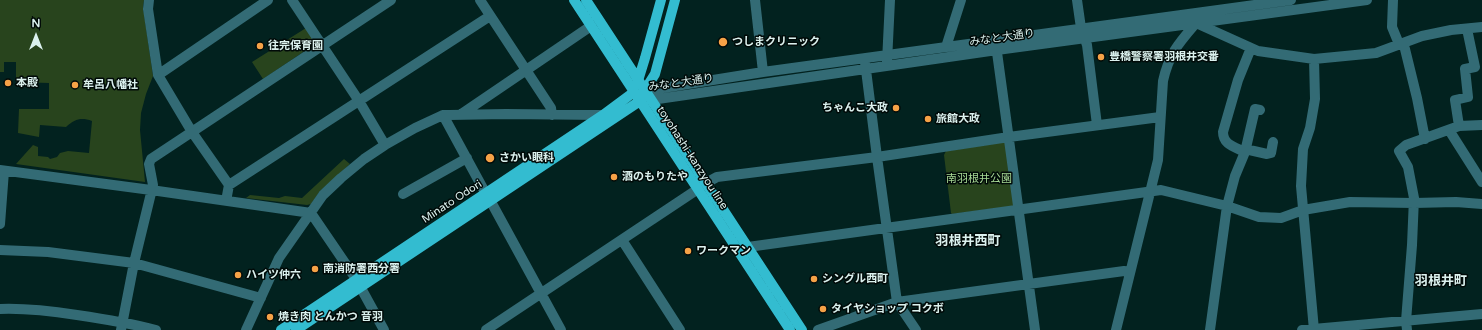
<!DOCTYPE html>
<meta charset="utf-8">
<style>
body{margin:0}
#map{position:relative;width:1482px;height:330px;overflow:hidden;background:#02221f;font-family:"Varela Round",sans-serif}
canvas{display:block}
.north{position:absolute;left:16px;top:16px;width:40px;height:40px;-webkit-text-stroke:3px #000a08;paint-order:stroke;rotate:0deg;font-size:11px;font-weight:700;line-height:16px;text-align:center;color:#dbf1ee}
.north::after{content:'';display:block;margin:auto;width:14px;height:18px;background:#dbf1ee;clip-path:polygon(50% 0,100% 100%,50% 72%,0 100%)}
</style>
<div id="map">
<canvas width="1482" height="330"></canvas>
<div class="north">N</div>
</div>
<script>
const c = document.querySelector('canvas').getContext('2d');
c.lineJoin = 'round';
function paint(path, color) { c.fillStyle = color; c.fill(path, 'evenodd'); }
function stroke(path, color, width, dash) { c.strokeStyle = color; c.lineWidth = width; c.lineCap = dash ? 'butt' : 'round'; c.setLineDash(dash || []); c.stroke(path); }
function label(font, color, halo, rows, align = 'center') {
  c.font = font + ' "Varela Round","Noto Sans JP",sans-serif'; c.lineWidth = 3; c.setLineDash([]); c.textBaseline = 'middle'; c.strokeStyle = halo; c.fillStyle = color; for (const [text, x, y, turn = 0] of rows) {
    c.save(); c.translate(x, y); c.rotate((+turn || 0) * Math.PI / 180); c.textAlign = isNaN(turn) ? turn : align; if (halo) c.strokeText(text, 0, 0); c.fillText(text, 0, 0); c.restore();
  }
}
paint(new Path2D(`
 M0 0H144L143 7 153 76 146 94 141 113 140 130 145 182 16 164 33 145 38 147V156L48 157 50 159 57 157 60 153 68 151 89 153 92 121C81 117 75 119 66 127L40 125 39 137 18 133 19 109H49V83L16 82V62H4V72H0Z
 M306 28 315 41V44L263 79 252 62Z
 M1005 142 1015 206 952 214 951 213 944 155 946 151Z
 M344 159 350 164 320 191 311 204 307 205 246 198 250 195 279 198 285 196 302 198Z`), '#28441d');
stroke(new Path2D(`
 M149 0 148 9 158 75 192 132 229 185 226 201
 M292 0 359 101 385 145
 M480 0 551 108 552 115
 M755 0 763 72
 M1077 0 1081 28 1087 45 1097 125
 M1393 0 1392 27 1399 44 1404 45 1417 98 1425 139
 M996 45 1035 330
 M946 47 961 0
 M865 62 877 157 897 302 916 330
 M887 62 890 0
 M158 75 268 0
 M638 92 763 72 1291 0
 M644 101 997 50 1367 0
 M443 115 486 194
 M460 115 591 26
 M1459 126 1455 100 1468 97 1465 69 1475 67 1467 29
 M1449 130 1482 182
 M1245 149 1267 154 1271 153 1273 142
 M1245 152 1255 109 1260 110
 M0 170 151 190 311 213 356 279 384 330
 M706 183 717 177 877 157 1009 137 1160 117
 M229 185 490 16
 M403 194 467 158
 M490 200 561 330
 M0 224 4 171
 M622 240 680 330
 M748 247 1161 190 1227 206 1259 217 1281 218 1303 210 1350 202 1414 203 1456 202 1482 204
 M0 250 48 252 134 263 261 298
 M0 309C26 308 51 311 77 315 104 319 129 323 156 330
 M121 330 134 263 153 185 149 164 151 159 391 0
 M246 330 279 258 323 195 341 178 364 159 385 145 415 128 443 115H449L506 114 603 115
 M486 330 698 189
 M818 330 897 302 1124 271 1130 272
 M1116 330 1158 160 1163 81C1169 54 1178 44 1196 23L1258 51 1314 59 1376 53 1422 36 1451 30 1482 27
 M1210 330 1227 206 1235 176 1245 152C1235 147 1223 145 1223 132L1238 80 1251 48
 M1302 330 1482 314
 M1314 330 1301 186 1303 149 1310 128 1315 99 1314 59
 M1407 330 1406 321 1412 245 1414 198 1408 167 1399 151 1406 145 1459 126 1482 125`), '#336b75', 10);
stroke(new Path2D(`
 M574 0 790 330
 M586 0 802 330
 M637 84 645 58 661 0
 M281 330 603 115 634 92
 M296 330 640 101 645 90 655 74 675 0`), '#33bcd0', 10);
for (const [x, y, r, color] of [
 [723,42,5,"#f6a247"],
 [260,46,4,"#f6a247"],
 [1101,57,4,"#f6a247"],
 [8,83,4,"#f6a247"],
 [75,85,4,"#f6a247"],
 [896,108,4,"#f6a247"],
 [928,119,4,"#f6a247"],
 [490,158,5,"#f6a247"],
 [614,177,4,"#f6a247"],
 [688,251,4,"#f6a247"],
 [315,269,4,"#f6a247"],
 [238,275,4,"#f6a247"],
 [814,279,4,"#f6a247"],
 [823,309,4,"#f6a247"],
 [270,317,4,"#f6a247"]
]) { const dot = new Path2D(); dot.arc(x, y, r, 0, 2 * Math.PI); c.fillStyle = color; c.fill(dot); stroke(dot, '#000a08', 1.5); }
label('11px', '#dbf1ee', '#000a08', [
 ["みなと大通り",1002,38,-8],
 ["みなと大通り",681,83,-8],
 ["toyohashi-kanzyou line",692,158,57],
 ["Minato Odori",452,202,-33]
]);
label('bold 11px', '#dbf1ee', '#000a08', [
 ["つしまクリニック",732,42],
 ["往完保育園",268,46],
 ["豊橋警察署羽根井交番",1109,57],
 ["本殿",16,83],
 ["牟呂八幡社",83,85],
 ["ちゃんこ大政",888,108,"right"],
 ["旅館大政",936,119],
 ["さかい眼科",499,158],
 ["酒のもりたや",622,177],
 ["ワークマン",696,251],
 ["南消防署西分署",323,269],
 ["ハイツ仲六",246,275],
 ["シングル西町",822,279],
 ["タイヤショップ コクボ",831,309],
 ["焼き肉 とんかつ 音羽",278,317]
], 'left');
label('11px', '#a7d995', '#000a08', [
 ["南羽根井公園",979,179]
]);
label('bold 13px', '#dbf1ee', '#000a08', [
 ["羽根井西町",968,242],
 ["羽根井町",1441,282]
]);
</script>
